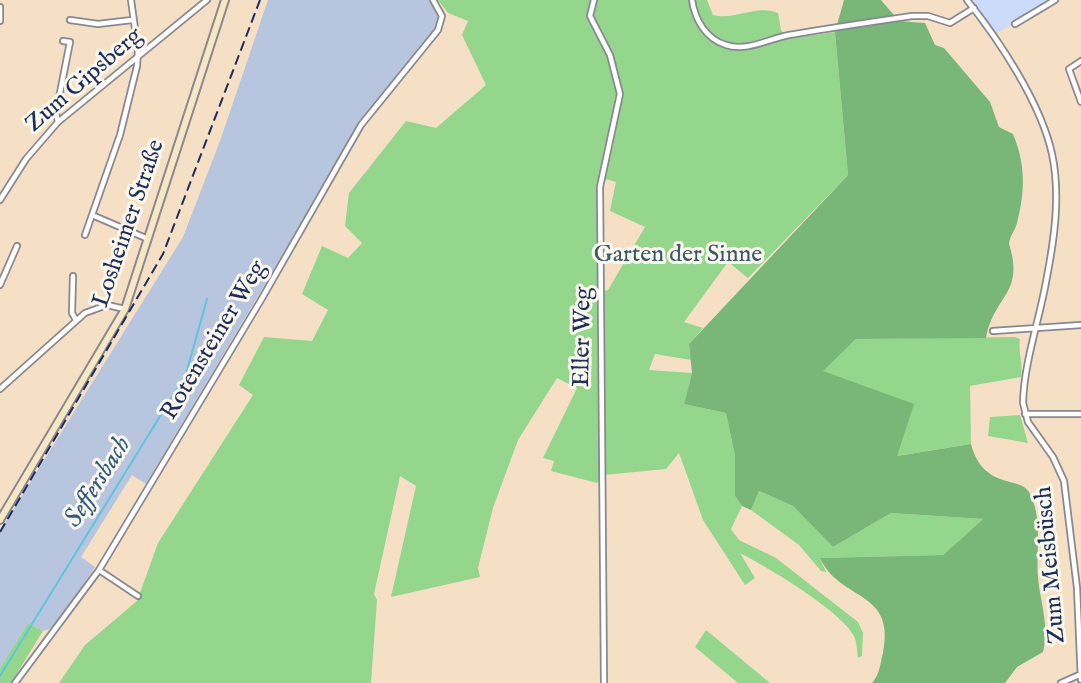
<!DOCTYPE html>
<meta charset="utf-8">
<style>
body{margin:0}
canvas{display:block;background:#f5e0c6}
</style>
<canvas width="1081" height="683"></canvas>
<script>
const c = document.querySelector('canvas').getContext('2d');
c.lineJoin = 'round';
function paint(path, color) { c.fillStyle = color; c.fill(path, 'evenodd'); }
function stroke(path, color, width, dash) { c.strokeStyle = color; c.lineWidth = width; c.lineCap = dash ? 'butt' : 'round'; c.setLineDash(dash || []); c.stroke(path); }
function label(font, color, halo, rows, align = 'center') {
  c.font = font + ' "IM FELL English",serif'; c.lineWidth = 6; c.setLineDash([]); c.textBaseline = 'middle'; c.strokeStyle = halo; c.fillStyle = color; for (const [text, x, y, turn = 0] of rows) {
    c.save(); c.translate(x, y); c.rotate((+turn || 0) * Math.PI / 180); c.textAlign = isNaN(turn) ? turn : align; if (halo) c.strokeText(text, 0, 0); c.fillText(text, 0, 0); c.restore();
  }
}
paint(new Path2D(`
 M973 0H1050L996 34Z`), '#cbdbf9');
paint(new Path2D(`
 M268 0H429L439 16 437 26 363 120 146 484 132 475 81 557 95 567 55 627 43 631 28 623 0 668V531L183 237 220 141Z`), '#b7c5de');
paint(new Path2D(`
 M438 0H707L713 15C735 21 755 4 778 13L781 30 786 39 835 32 848 175 748 278 728 262 684 322 703 328 689 344 691 360 655 354 649 370 692 373 684 404 726 413 735 456V496L742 506 731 529 739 540 776 558 858 622 863 633 862 656 858 658C857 651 857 642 854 636 840 610 767 567 740 553L755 578 745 585 703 520 679 453 666 469 604 475 597 483 551 471 554 461 543 458 577 388 557 378 518 440 493 508 478 568 480 577 391 597 416 486 400 476 374 594 377 600 371 683H59L85 645 137 601 158 543 253 395 239 385 264 337 312 341 328 310 302 294 322 246 348 258 362 243 345 226 349 193 406 121 436 128 486 85 462 35 468 21 448 13ZM602 178 616 182 610 211 645 227 608 290 601 292Z
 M1015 337 1020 339C1018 353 1023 363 1021 377L970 386 971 444 896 456 822 371 856 339Z
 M1020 415 1028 443 988 436 990 417Z
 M759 491 793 506 833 547 891 513 983 519 943 555 820 558 826 572 821 571 799 545 751 510Z
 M28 623 43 631 11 683H0V668Z
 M706 630 770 683H738L695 647Z`), '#95d68d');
paint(new Path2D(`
 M844 0H881L899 21 925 23 935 45 944 48 990 102 999 127 1013 134C1026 165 1025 192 1017 223 1015 231 1010 235 1009 244 1025 294 994 295 986 338L856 339 823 371 914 404 897 456 971 444C983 490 1020 476 1029 492 1043 517 1036 550 1038 577 1040 602 1050 627 1043 652L1017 667 1005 683H872C880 674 880 664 883 653 896 589 840 602 820 558L943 555 983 519 891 513 833 547 793 506 759 491 751 510 742 506 735 496V456L726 413 684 404 692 373 689 344 848 175 835 32Z`), '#78b778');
stroke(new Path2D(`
 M0 676 186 374 207 299`), '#60c4de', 2);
const street = new Path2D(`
 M594 0 590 16 610 55 620 94 600 187 604 683
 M692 0C695 20 706 39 726 45 747 52 768 39 789 35 830 28 871 22 912 16H928L950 23 974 8
 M967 0C999 40 1041 103 1052 154 1061 196 1054 241 1046 282 1039 321 1024 363 1023 403L1028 422 1053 457 1064 481 1077 588 1081 680
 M0 7V21
 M70 20 98 24 132 20
 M1015 24 1055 0
 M1081 61 1069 69 1081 102
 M58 122 56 113 70 42 63 41
 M0 200 26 159 58 122 207 0
 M92 215 148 239
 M85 235 120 135 137 66 138 50 131 0
 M73 276 72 313 76 320
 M0 285 17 246
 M993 331 1081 325
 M0 389 85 313 107 305 125 309
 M1025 414H1081
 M99 570 138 596
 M15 683 99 570 261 300 361 125 438 30 442 16 433 0
 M1061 683 1079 675`);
const secondary = new Path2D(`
 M0 520 125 309 225 0`);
stroke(street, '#888892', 8);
stroke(secondary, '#888892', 10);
stroke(street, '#fff', 4.5);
stroke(secondary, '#f7e8c3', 6);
stroke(new Path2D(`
 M0 532 163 254 260 0`), '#1b2f5e', 2, [10, 5]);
label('24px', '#1b2f5e', '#fbf7ec', [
 ["Zum Gipsberg",85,81,-41],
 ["Losheimer Straße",130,224,-71],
 ["Eller Weg",584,337,-89],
 ["Rotensteiner Weg",215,341,-59],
 ["Zum Meisbüsch",1052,565,-95]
]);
label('24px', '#3a596a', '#fbf7ec', [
 ["Garten der Sinne",678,256]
]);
label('italic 26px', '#305c84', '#fbf7ec', [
 ["Seffersbach",99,483,-58]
]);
</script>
